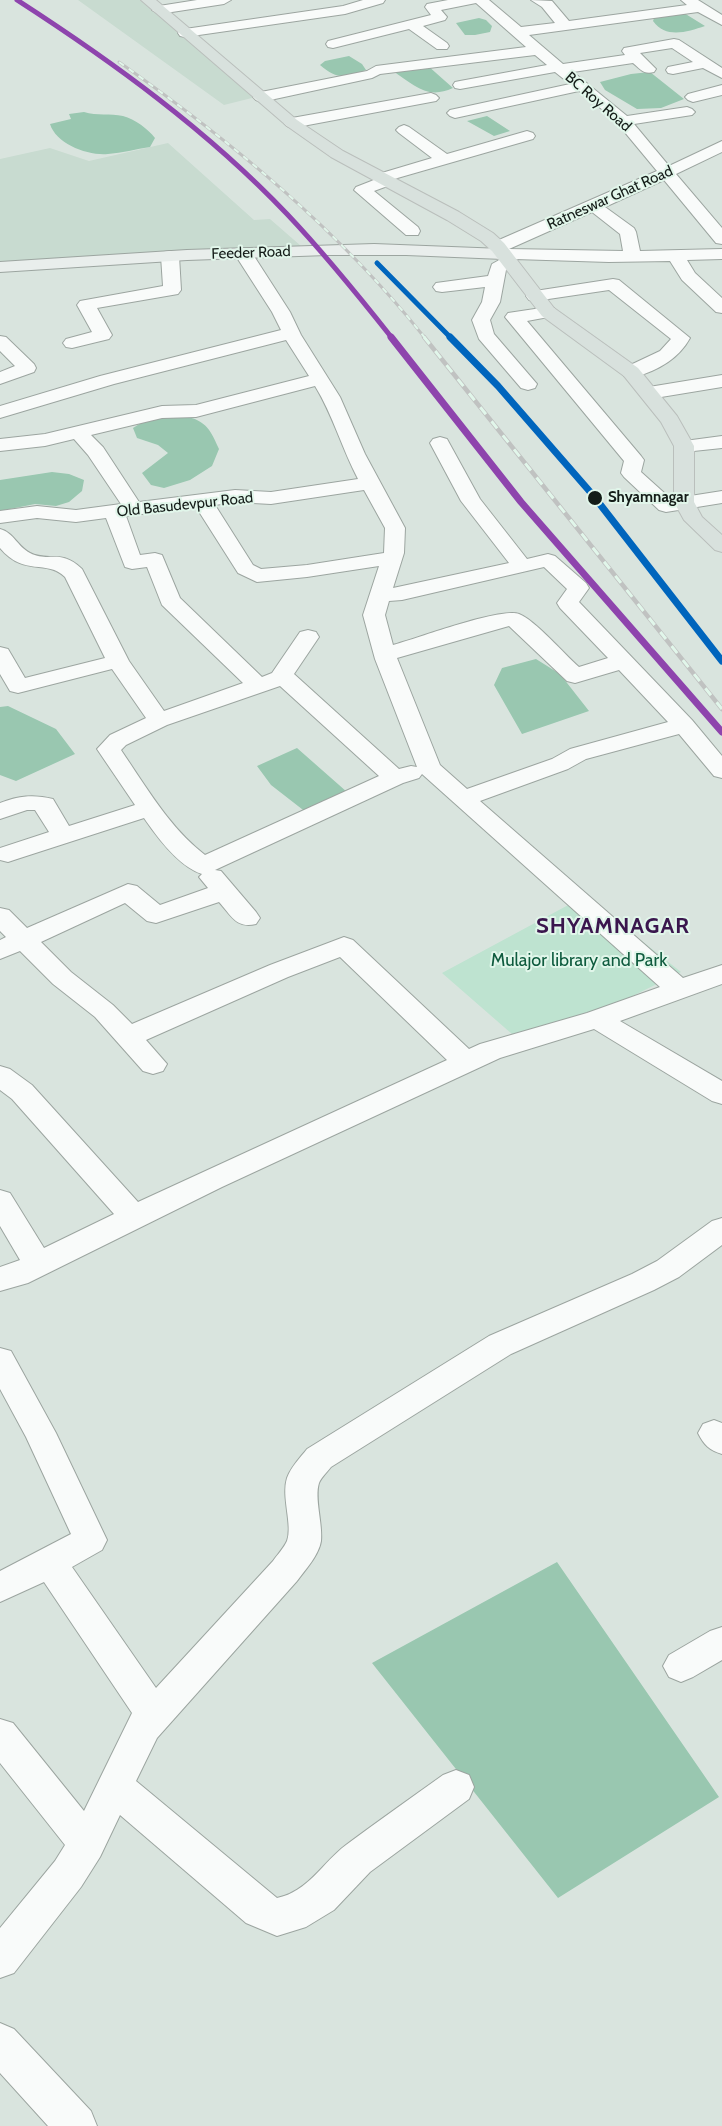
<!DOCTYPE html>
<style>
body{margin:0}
canvas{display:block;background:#d9e4de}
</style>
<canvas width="722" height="2126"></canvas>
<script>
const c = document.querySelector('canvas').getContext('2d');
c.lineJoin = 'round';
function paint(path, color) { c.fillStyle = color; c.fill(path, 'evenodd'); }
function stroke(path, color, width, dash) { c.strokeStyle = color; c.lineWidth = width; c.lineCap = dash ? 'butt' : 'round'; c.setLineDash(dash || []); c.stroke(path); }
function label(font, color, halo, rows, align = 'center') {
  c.font = font + ' Cabin,sans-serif'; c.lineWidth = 4; c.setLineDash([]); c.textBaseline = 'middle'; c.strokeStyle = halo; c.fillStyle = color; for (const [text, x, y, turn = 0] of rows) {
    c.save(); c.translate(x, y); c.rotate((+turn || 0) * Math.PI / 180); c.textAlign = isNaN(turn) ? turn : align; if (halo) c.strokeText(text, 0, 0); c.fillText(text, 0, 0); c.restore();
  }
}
paint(new Path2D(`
 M78 0H140L256 97 224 105Z
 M168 143 254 220 270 219 301 246 0 264V159L50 148 89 161Z`), '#c8dbd0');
paint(new Path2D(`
 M585 896 681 972 528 1048 442 973Z`), '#bee3d0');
paint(new Path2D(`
 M656 13H684L705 26C687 32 666 39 653 21Z
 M479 18 486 20 492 26 490 32 475 35H465L456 23Z
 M349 56 362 64 366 70C346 78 337 80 320 65L325 61Z
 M427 65 453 88C427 100 414 85 393 71Z
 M650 72 684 99 661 108 637 109 605 90 600 82 631 74Z
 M84 112C97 116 110 113 123 116 135 119 148 129 155 138L150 147C136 149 122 153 108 154 88 156 56 144 50 124L71 119 69 114Z
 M487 116 510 131 494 136 467 121Z
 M175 414C202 419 208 423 219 449L212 466 190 480 164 488 151 485 142 473 168 453 158 445 137 438 133 428 141 423Z
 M52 472 69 474 84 480 82 491 69 502 56 506 35 504 0 511V480Z
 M536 659 560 674 589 711 522 734 494 685 502 668Z
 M8 706 56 729 75 754 16 781 0 775V707Z
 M297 748 347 792 307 813 271 785 257 766Z
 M557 1562 719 1797 558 1898 372 1663Z`), '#99c7b0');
const street = new Path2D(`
 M197 0H231L224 4 159 14 152 10 159 6Z
 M363 0H385L383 3 345 14 185 37 180 36 178 33 180 30 185 29 343 6Z
 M448 0H489L521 27 555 23 542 7 531 0 552 1 569 21 687 5 681 0H698L722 15V25L698 12 529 35 563 64 625 55 622 51 624 48 674 39 679 40 722 68V78L703 68 673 74 668 73 666 70 668 67 693 62 672 48 640 53 656 69 654 72C644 75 640 69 633 63L573 72 627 116 687 107 692 109 695 112 692 115 634 124 669 166 722 141V152L676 174 722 228V244L716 243 664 180 605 207 634 228 636 232 640 251 722 249V259L687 260 695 273 722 298V313L716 312 682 280 670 261 609 262 515 259 517 262 506 270 500 302 490 320 494 334 537 384 535 388 528 390 521 388 479 339 472 320 482 302 485 287 442 292 436 291 433 287 436 283 488 276 492 264 501 259 497 258 494 254 496 252 492 251 489 247 492 243 657 171 613 118 579 91 455 118 450 116 447 113 450 110 570 84 555 72 460 89 455 88 453 85 455 82 460 81 547 65 535 55 380 74 372 78 261 102 256 100 253 97 256 94 261 92 367 71 376 66 526 47 476 3 441 10 447 17 445 20 423 26 447 43 449 46 447 49H437L409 29 333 48 328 47 326 44 328 41 431 15 425 7 427 4ZM592 212 620 234 623 251 509 249Z
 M722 85V95L693 102 688 100 685 97 688 94Z
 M431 93 436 95 439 98 436 101 292 128 287 126 284 123 287 120 292 118Z
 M404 125 409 127 447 154 527 131 533 133 535 136 533 139 394 179 395 181 393 184 374 191 418 227 420 231 418 235H406L354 190 356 187 374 180 373 178 375 175 432 158 399 133 396 130 399 127Z
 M243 248 249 249 252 253 290 312 301 335 340 397 365 454 405 528 404 553 393 588 509 563 461 501 430 443 433 439 440 437 447 439 480 499 527 559 548 554 555 556 586 583 589 588 579 602 692 720 722 756V778L714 776 679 734 586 759 568 769 480 801 683 978 722 965V984L620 1021 722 1081V1104L712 1101 594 1029 500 1058 222 1187 28 1283 0 1291V1267L20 1260 0 1226V1190L10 1193 44 1248 114 1214 12 1099 0 1090V1066L10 1069 32 1085 138 1202 447 1060 340 957 288 977 146 1040 167 1064 163 1071 153 1074 143 1071 95 1017 53 984 20 951 0 959V940L6 937 0 931V908L9 910 27 928 128 884 137 886 160 905 208 888 199 877 202 874C179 867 157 837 144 818L17 859 8 862 0 860V848L49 832 35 810H27L0 819V803C18 796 33 794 53 799L69 826 135 805 97 749 110 735 146 718 112 669 18 693 10 691 0 674V647L8 649 25 678 105 658 65 577C47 559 24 577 0 548V529C13 532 18 547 30 553 49 563 60 548 82 569L129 661 164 711 243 683 162 605 147 567 132 569 125 567 106 518 76 522 37 518 0 523V511L37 506 76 510 121 504 88 455 74 439 45 446 0 451V439L45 434 162 406 196 405 309 376 286 340 114 384 0 418V406L100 376 281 330 272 312 234 253 237 249ZM315 386C333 415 342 449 358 479L271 492 235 490 139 502 103 447 91 435 162 418 196 417ZM364 490 385 528 384 553 307 565 261 569 253 565 215 505 235 502 271 504ZM196 507 238 573 257 582 307 577 379 566 363 615 375 659 417 767 411 766 399 769 294 674 319 637 316 632 308 630 300 632 272 673 262 677 180 598 162 555 155 553 140 555 126 516ZM544 567 567 589 557 603 560 608 608 658 579 667C565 655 535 620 519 614 501 607 416 639 393 645L385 615 389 601 402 600ZM509 626 567 681 575 683 619 670 668 722 570 749 552 759 467 789 440 765 397 658ZM280 686 379 776 205 855C169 827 147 788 121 750L126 745 167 725ZM422 774 660 987 587 1013 480 1044 469 1049 353 940 344 937 270 965 132 1024 113 1005 71 972 41 942 125 903 147 921 156 923 219 902C231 915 236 929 256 924L260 918 256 912 221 871 215 870 403 783 419 778Z
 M170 251 176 252 179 256 181 290 178 294 97 308 112 335 109 339 72 348 66 347 63 343 66 339 92 332 77 305 80 301 163 286 161 256 164 252Z
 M613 279 619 280 690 338C678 360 655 372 631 378L624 376 622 372 624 368 660 351 671 339 609 290 535 301 529 300 526 296 529 292 535 291Z
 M548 307 554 308 557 312 554 316 527 321 641 456 644 460 641 472 671 499 722 491V503L666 512 659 510 624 477 621 473 624 461 505 317 508 313Z
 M0 336 6 337 34 364 36 368 34 372 0 384V372L15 366 0 351Z
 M722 375V387L649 399 642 397 640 393 642 389 649 387Z
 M722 436V448L684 452 677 450 674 446 677 442Z
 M722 1218V1245L679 1277 654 1290 511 1354 331 1467C327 1472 321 1478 319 1483 314 1498 323 1524 321 1541 319 1555 305 1570 297 1581L157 1738 136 1781 277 1898C308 1892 323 1862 346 1845 378 1821 411 1798 443 1775L456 1770 469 1775 474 1787 469 1799 370 1872 334 1910 306 1927 277 1936 246 1923 120 1815 100 1857 81 1887 14 1973 0 1978V1928L55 1861 65 1845 0 1763V1719L13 1723 84 1811 132 1713 44 1582 0 1602V1571L71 1534 26 1437 0 1389V1348L11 1351 56 1433 107 1540 102 1550 72 1567 156 1688 273 1561C277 1555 284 1548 287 1541 293 1525 281 1497 287 1478 291 1467 300 1458 307 1449L489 1336 632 1274 657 1261 712 1221Z
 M714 1420 722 1423V1454C709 1450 704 1445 698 1433L703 1424Z
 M722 1627V1660L693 1677 681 1682 669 1677 663 1666 669 1655 710 1631Z
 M0 2023 14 2029 91 2111 97 2126H48L0 2073Z`);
const secondary = new Path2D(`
 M374 244 503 249 509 250 512 254 509 258 503 259 406 255H327L187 260 0 272V262L187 250Z`);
const primary = new Path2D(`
 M141 0H156L297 120 343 151 459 212 493 233 504 243 554 308 638 368 677 416 694 446V502L702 517 722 535V552L715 550 684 520 674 502V446L661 422 624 376 542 316 492 251 481 241 447 220 331 157 287 126Z`);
stroke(street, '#9ca5a0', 2);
stroke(secondary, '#9ca5a0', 2);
stroke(primary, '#babfbc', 2);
paint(street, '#f9fbfa');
paint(secondary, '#e9eeec');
paint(primary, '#d8e1dd');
const railFar1 = new Path2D(`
 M17 0C113 62 207 130 287 214 324 253 358 295 392 338
 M119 62C231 141 339 230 425 338`);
const rail = new Path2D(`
 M391 337 521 502 722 732
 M424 337 722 709`);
stroke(railFar1, '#c0c2c1', 3);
stroke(rail, '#c0c2c1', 4.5);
stroke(railFar1, '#e1f6ea', 2, [6]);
stroke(rail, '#e1f6ea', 3, [9]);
stroke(new Path2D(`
 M17 0C113 62 207 130 287 214 324 253 358 295 392 338`), '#8e44ad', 5);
stroke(new Path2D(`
 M391 337 521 502 722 732`), '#8e44ad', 7);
stroke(new Path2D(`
 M377 263 451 338`), '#0065bd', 5);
stroke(new Path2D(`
 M450 337 498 386 592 494 722 661`), '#0065bd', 7);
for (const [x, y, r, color] of [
 [595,498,8,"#141c18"]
]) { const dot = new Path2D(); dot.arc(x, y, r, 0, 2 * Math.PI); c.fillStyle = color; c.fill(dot); stroke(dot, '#e1f6ea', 2); }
label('15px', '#141c18', '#e1f6ea', [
 ["BC Roy Road",598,102,41],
 ["Ratneswar Ghat Road",610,198,-24],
 ["Feeder Road",251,253,-2],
 ["Old Basudevpur Road",185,505,-6]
]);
label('bold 15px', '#141c18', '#e1f6ea', [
 ["Shyamnagar",608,498]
], 'left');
label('18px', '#0e5b3e', '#e1f6ea', [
 ["Mulajor library and Park",579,961]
]);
c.letterSpacing = '1px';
label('bold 22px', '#3a164d', '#e1f6ea', [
 ["SHYAMNAGAR",613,927]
]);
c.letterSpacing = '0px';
</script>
